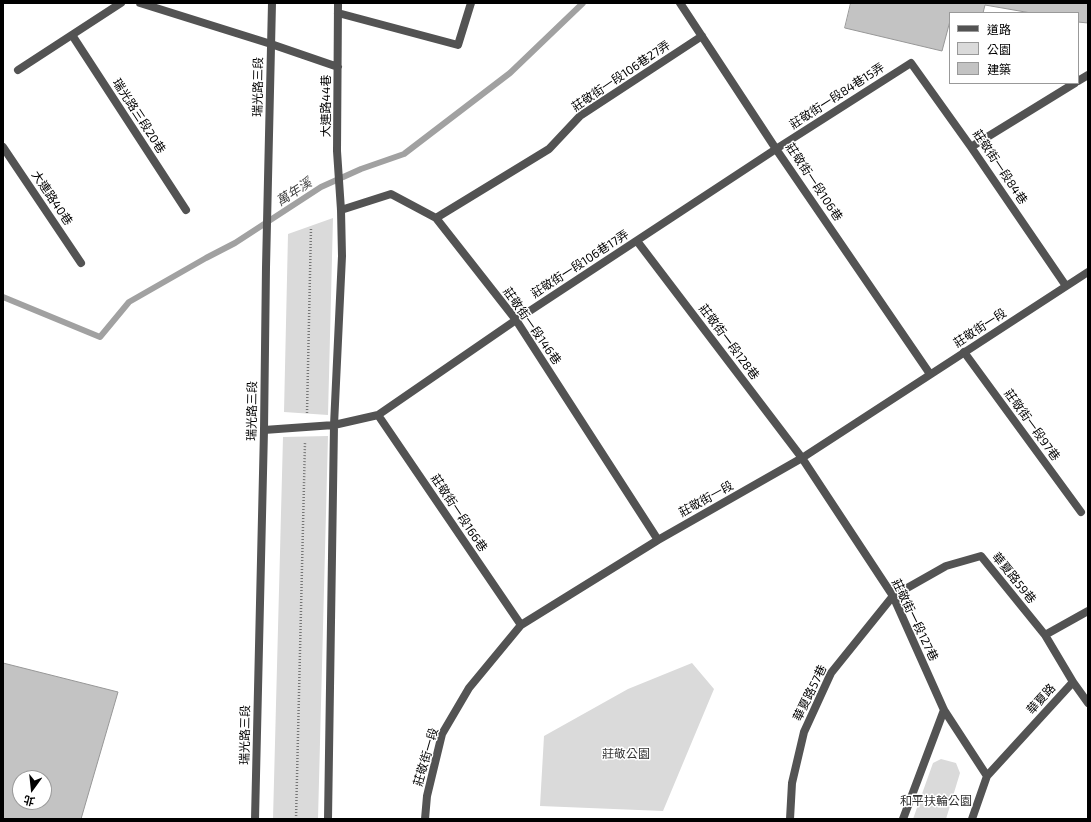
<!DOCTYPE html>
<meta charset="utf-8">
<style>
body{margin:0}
#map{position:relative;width:1091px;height:822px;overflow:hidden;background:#fff;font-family:"Exo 2","Noto Sans TC",sans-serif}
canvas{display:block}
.frame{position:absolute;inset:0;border:4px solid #000;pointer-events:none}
.legend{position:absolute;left:949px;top:12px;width:130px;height:72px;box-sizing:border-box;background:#fff;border:1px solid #999;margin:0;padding:5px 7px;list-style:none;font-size:12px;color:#000}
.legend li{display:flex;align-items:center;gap:8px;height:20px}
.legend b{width:20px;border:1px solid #999}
.north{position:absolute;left:12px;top:770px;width:40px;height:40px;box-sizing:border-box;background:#fff;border:1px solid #999;border-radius:50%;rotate:195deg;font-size:11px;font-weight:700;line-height:16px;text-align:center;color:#000}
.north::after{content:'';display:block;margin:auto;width:14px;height:18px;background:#000;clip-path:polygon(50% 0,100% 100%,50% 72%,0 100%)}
</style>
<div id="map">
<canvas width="1091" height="822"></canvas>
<div class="frame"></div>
<ul class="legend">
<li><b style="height:5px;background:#535353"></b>道路</li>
<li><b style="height:11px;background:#dadada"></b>公園</li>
<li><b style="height:11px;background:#c3c3c3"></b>建築</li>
</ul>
<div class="north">北</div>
</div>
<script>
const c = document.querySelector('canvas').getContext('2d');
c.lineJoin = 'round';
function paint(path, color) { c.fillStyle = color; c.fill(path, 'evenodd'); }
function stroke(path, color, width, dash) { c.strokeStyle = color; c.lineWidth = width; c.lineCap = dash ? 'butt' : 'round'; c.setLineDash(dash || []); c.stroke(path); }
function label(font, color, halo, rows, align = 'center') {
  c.font = font + ' "Exo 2","Noto Sans TC",sans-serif'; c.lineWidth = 3; c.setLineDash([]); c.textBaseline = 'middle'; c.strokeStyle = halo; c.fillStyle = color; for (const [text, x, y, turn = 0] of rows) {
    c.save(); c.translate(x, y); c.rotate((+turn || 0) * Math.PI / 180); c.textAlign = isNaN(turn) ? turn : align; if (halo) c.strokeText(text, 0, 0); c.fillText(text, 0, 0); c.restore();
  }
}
paint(new Path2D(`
 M333 218 328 415 284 412 288 234Z
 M328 436 318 819H273L283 437Z
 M692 663 714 689 663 811 540 806 544 736 628 689Z
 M941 759 956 763 960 773 946 819H913L933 763Z`), '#dadada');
stroke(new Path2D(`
 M3 297 100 337 129 302 206 258 235 243 321 187 361 169 404 154 510 73 583 3`), '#a1a1a1', 6);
const building = new Path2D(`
 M851 3H1088V23L1078 22V13H1031L985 5 983 13H950V21L942 51 845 28Z
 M3 663 118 692 81 819H3ZM20 778H44V802H20Z`);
paint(building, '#c3c3c3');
stroke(building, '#979797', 1);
stroke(new Path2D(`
 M307 413 311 228
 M296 819 305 442`), '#757575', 2.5, [1, 2]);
stroke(new Path2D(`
 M338 13 458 45 471 3
 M964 352 1081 512`), '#535353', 8);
stroke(new Path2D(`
 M140 3 271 44 338 67
 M680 3 776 149 930 374
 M72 35 186 210
 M18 70 121 3
 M1078 81 1088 75
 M3 147 81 263
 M971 147 1075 83
 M341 210 391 194 436 218 516 320 658 540
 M436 218 549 149 580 116 702 36
 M637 241 802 458 893 596 944 710 987 776
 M378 415 521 625
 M264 430 334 425 378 415 516 320 776 149 911 63 971 147 1066 286
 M1088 611 1045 635 1073 682 1088 703
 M328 819 334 425 342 256 341 210 337 151 338 3
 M425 819 427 796 442 734 469 688 521 625 658 540 802 458 1088 272
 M790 819 792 783 804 732 831 673 893 596 946 566 981 556 1045 635
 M903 819 944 710
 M972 819 987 776 1073 682`), '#535353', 8);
stroke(new Path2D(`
 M255 819 264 430 266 267 272 3`), '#535353', 8);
label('12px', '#000', '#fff', [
 ["莊敬街一段106巷27弄",621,76,-34],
 ["瑞光路三段",258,87,-89],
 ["莊敬街一段84巷15弄",837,96,-33],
 ["大連路44巷",326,106,-90],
 ["瑞光路三段20巷",139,116,57],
 ["莊敬街一段84巷",1000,167,56],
 ["莊敬街一段106巷",814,182,56],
 ["大連路40巷",52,198,56],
 ["莊敬街一段106巷17弄",580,264,-33],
 ["莊敬街一段146巷",532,326,55],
 ["莊敬街一段",980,328,-33],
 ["莊敬街一段128巷",729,342,53],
 ["瑞光路三段",252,411,-89],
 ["莊敬街一段97巷",1032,425,54],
 ["莊敬街一段",706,499,-29],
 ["莊敬街一段166巷",459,513,56],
 ["華夏路59巷",1014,578,51],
 ["莊敬街一段127巷",915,620,64],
 ["華夏路57巷",810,693,-64],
 ["華夏路",1041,699,-48],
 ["瑞光路三段",245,735,-89],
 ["莊敬街一段",426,757,-74]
]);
label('12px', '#313131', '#fff', [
 ["莊敬公園",626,754],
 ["和平扶輪公園",936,801]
]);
label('italic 13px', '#424242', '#fff', [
 ["萬年溪",294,192,-33]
]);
</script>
